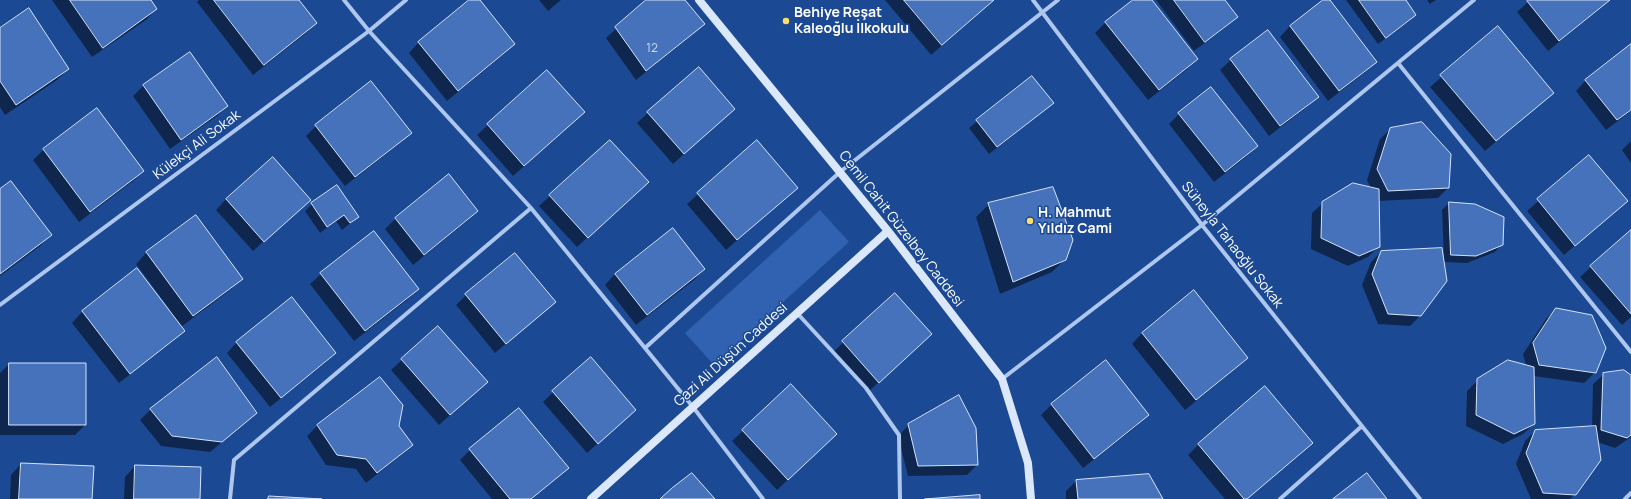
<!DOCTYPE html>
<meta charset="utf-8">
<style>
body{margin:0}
canvas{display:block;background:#1c4993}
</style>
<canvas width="1631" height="499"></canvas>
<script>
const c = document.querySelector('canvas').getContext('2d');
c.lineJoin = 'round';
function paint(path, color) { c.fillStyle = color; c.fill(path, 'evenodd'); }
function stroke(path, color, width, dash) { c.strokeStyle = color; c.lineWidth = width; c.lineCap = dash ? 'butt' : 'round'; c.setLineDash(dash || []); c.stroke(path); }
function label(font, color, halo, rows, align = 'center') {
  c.font = font + ' Manrope,sans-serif'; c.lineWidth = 3; c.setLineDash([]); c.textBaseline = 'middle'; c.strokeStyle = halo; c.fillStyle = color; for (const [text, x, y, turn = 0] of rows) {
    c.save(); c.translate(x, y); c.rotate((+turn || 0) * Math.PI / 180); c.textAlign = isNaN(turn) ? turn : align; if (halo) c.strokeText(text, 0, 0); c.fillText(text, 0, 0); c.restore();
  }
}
paint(new Path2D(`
 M820 210 849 242 714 365 685 333Z`), '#3062b1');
paint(new Path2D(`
 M52 0H149L156 9 146 20 92 57Z
 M199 0H298L316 23 305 34 253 75 197 2Z
 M471 0H478L514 44 504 54 447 101 409 53 419 42Z
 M539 0H561L548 11Z
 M648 0H683L704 24 693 34 636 80 606 38Z
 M885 0H994L931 55Z
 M1134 0H1150L1197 59 1186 70 1148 100 1095 33 1106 22Z
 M1156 0H1224L1236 17 1226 27 1194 51Z
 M1325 0H1329L1376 62 1365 72 1328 101 1280 37 1290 26Z
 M1346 0H1404L1415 15 1408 22 1378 44Z
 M1427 0H1436L1430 4Z
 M1530 0H1610L1548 51 1517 12Z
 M1498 28 1552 93 1485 151 1430 87Z
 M0 29 68 69 57 80 5 115 0 107Z
 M1268 32 1317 97 1307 107 1269 136 1220 70 1231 60Z
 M1631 45V111L1606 130 1576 91 1586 80Z
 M190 53 227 106 217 116 170 149 133 96 143 86Z
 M547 71 573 123 513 176 477 135Z
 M1032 77 1045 110 989 154 969 128Z
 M97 109 143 171 133 181 79 222 33 160 43 150Z
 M734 109 673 164 637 123 648 113Z
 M1179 114 1257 146 1246 157 1214 182 1169 124Z
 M316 126 410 133 400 143 345 186 306 136Z
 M1390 129 1448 188 1438 198 1378 201 1379 246 1368 257 1348 266 1311 249 1312 213 1323 203 1371 188 1367 180 1380 139Z
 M610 141 637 193 577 247 539 206Z
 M1631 141V163L1622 150Z
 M757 142 797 188 726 250 687 204Z
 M1589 157 1626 201 1564 255 1527 211Z
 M449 176 477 211 467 221 413 265 385 229 395 219Z
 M0 190 50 235 40 246 0 276Z
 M226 199 299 210 253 251 216 210Z
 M1449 203 1475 205 1502 244 1495 252 1467 263 1443 262 1421 315 1410 326 1378 324 1362 285 1371 262 1381 252 1444 257 1442 210Z
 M312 204 358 217 342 230 336 221 320 233 305 211Z
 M989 204 1065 259 1052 272 1000 294 976 217Z
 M196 216 242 279 231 289 181 327 184 331 173 341 119 383 72 323 82 312 137 270 169 311 170 310 136 264 146 253Z
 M1631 231V317L1622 325 1580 277Z
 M374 232 418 289 408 299 354 341 310 284 321 274Z
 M704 269 694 280 636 325 605 285 615 274Z
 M466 295 555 302 495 353 456 305Z
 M895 295 920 345 868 392 833 352Z
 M1556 309 1595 372 1584 383 1533 376 1534 424 1523 434 1503 444 1466 426 1467 391 1478 380 1526 365 1523 354 1546 319Z
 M438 327 476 392 439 425 391 370Z
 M1142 333 1247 358 1236 368 1185 410 1132 344Z
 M237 342 335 353 325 363 270 407 227 353Z
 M1106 362 1147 415 1137 426 1083 468 1041 415 1051 405Z
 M9 364 85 425 75 435H0V373Z
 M1604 374 1631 376V437L1615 448 1597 442 1575 494 1570 499H1531L1516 464 1525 441 1535 431 1592 428 1593 384Z
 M380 378 398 427 412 445 401 455 366 483 356 469 326 465 307 436 317 426Z
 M791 386 825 445 777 490 732 441Z
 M553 392 635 410 587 453 543 402Z
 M151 409 245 423 210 452 161 446 140 420Z
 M909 425 977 465 967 475 908 476 898 436Z
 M1312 442 1247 499H1225L1188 455 1199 444Z
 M470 450 567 468 532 499H492L460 460Z
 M21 464 91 499H10L11 475Z
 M135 466 199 499H124L125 477Z
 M1148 475 1162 499H1066V491L1076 481Z`), '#0007');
const building = new Path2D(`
 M70 0H151L157 9 103 48Z
 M214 0H299L317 23 264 65Z
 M469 0H480L515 44 458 91 418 42Z
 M646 0H685L705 24 646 71 615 27Z
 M904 0H994L942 45Z
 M1133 0H1152L1198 59 1159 90 1105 22Z
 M1174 0H1225L1238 17 1205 42Z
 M1323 0H1330L1377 62 1339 91 1290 26Z
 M1359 0H1406L1416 15 1386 38Z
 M1528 0H1610L1559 41 1527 1Z
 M29 8 69 69 16 105 0 81V28Z
 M1498 26 1554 93 1496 141 1440 75Z
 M1268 30 1319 97 1280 126 1230 59Z
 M1631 44V110L1617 120 1585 80Z
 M190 52 228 106 181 140 143 85Z
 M699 67 735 109 684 154 647 112Z
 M547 70 585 112 524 166 487 124Z
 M1032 76 1054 103 997 147 976 120Z
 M371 81 412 133 355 177 315 125Z
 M1211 87 1258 146 1225 172 1178 113Z
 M97 108 144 171 90 212 43 149Z
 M1422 122 1451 154 1449 188 1388 191 1377 169 1390 128Z
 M610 140 649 182 588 238 549 195Z
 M757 140 798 188 737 240 697 193Z
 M1589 155 1628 201 1575 246 1537 199Z
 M273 157 311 200 264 242 226 199Z
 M449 174 478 211 424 255 395 218Z
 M11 181 52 235 0 274V189Z
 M1353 183 1379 189 1380 247 1359 256 1321 238 1322 202Z
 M337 185 359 217 350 223 344 215 327 227 311 203Z
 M1053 187 1073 240 1066 260 1013 282 988 203Z
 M1449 202 1475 204 1504 217 1503 245 1476 256 1451 255Z
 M196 215 243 279 193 316 146 252Z
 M673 228 705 269 647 315 615 274Z
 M1631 230V314L1590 266Z
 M374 231 419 289 365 331 320 273Z
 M1442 248 1447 281 1421 316 1388 314 1372 274 1381 251Z
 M515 253 556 302 506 344 465 294Z
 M137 268 185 331 130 374 82 311Z
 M1194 290 1248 358 1196 400 1142 333Z
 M895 293 932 334 879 383 842 341Z
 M292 297 336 353 281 398 236 342Z
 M1556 308 1592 315 1606 348 1596 373 1539 365 1533 343Z
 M438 326 488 382 450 415 401 359Z
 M217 357 257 413 222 442 172 436 150 409Z
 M591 357 636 410 598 444 552 391Z
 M1106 360 1149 415 1094 459 1051 404Z
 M1508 360 1534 367 1535 424 1514 434 1476 415 1477 379Z
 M9 363H86V425H9Z
 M1624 370 1631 375V435L1627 438 1601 430 1603 373Z
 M380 377 403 405 399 426 413 445 377 473 366 459 337 455 317 425Z
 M791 384 837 434 788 480 742 430Z
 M1265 386 1313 443 1247 499H1244L1198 444Z
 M959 395 976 428 978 465 918 466 908 424Z
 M519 408 569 468 531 499H510L469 449Z
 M1596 426 1601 460 1576 495 1543 493 1526 453 1535 430Z
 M21 463 94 466 92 499H19Z
 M135 465 201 467 200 499H134Z
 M692 473 715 499H660L672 488Z
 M1367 473 1387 499H1333Z
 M1149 474 1163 499H1078L1076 480Z
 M980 495V499H925Z
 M269 496 322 499H268Z`);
paint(building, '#4572ba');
stroke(building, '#d4e3fa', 1);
stroke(new Path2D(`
 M344 0 369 31 531 208 693 407 763 499
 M1033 0 1202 225 1420 499
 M1398 63 1631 352
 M0 305 369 31 406 0
 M797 313 866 388 899 435 900 499
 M645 348 840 172 1058 0
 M1002 379 1202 225 1474 0
 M230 499 234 460 531 208
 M1280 499 1362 426
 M1625 499 1631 493`), '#aec7ef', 4);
stroke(new Path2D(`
 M699 0 888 231 1002 379 1028 463 1031 499
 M591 499 888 231`), '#dbe7fa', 8);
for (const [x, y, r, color] of [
 [786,21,4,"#fedd6c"],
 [1030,221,4,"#fedd6c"]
]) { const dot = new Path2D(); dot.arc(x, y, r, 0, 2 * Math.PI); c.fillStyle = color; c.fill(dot); stroke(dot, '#1c4993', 1.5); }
label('12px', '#d0dcee', null, [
 ["12",652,49]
]);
label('bold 14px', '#fff', '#1c4993', [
 ["Behiye Reşat",794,13],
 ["Kaleoğlu İlkokulu",794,29],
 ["H. Mahmut",1038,213],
 ["Yıldız Cami",1038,229]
], 'left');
label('14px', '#fff', '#1c4993', [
 ["Külekçi Ali Sokak",197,145,-37],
 ["Cemil Cahit Güzelbey Caddesi",901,229,52],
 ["Süheyla Tahaoğlu Sokak",1232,245,52],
 ["Gazi Ali Düşün Caddesi",731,355,-42]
]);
</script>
